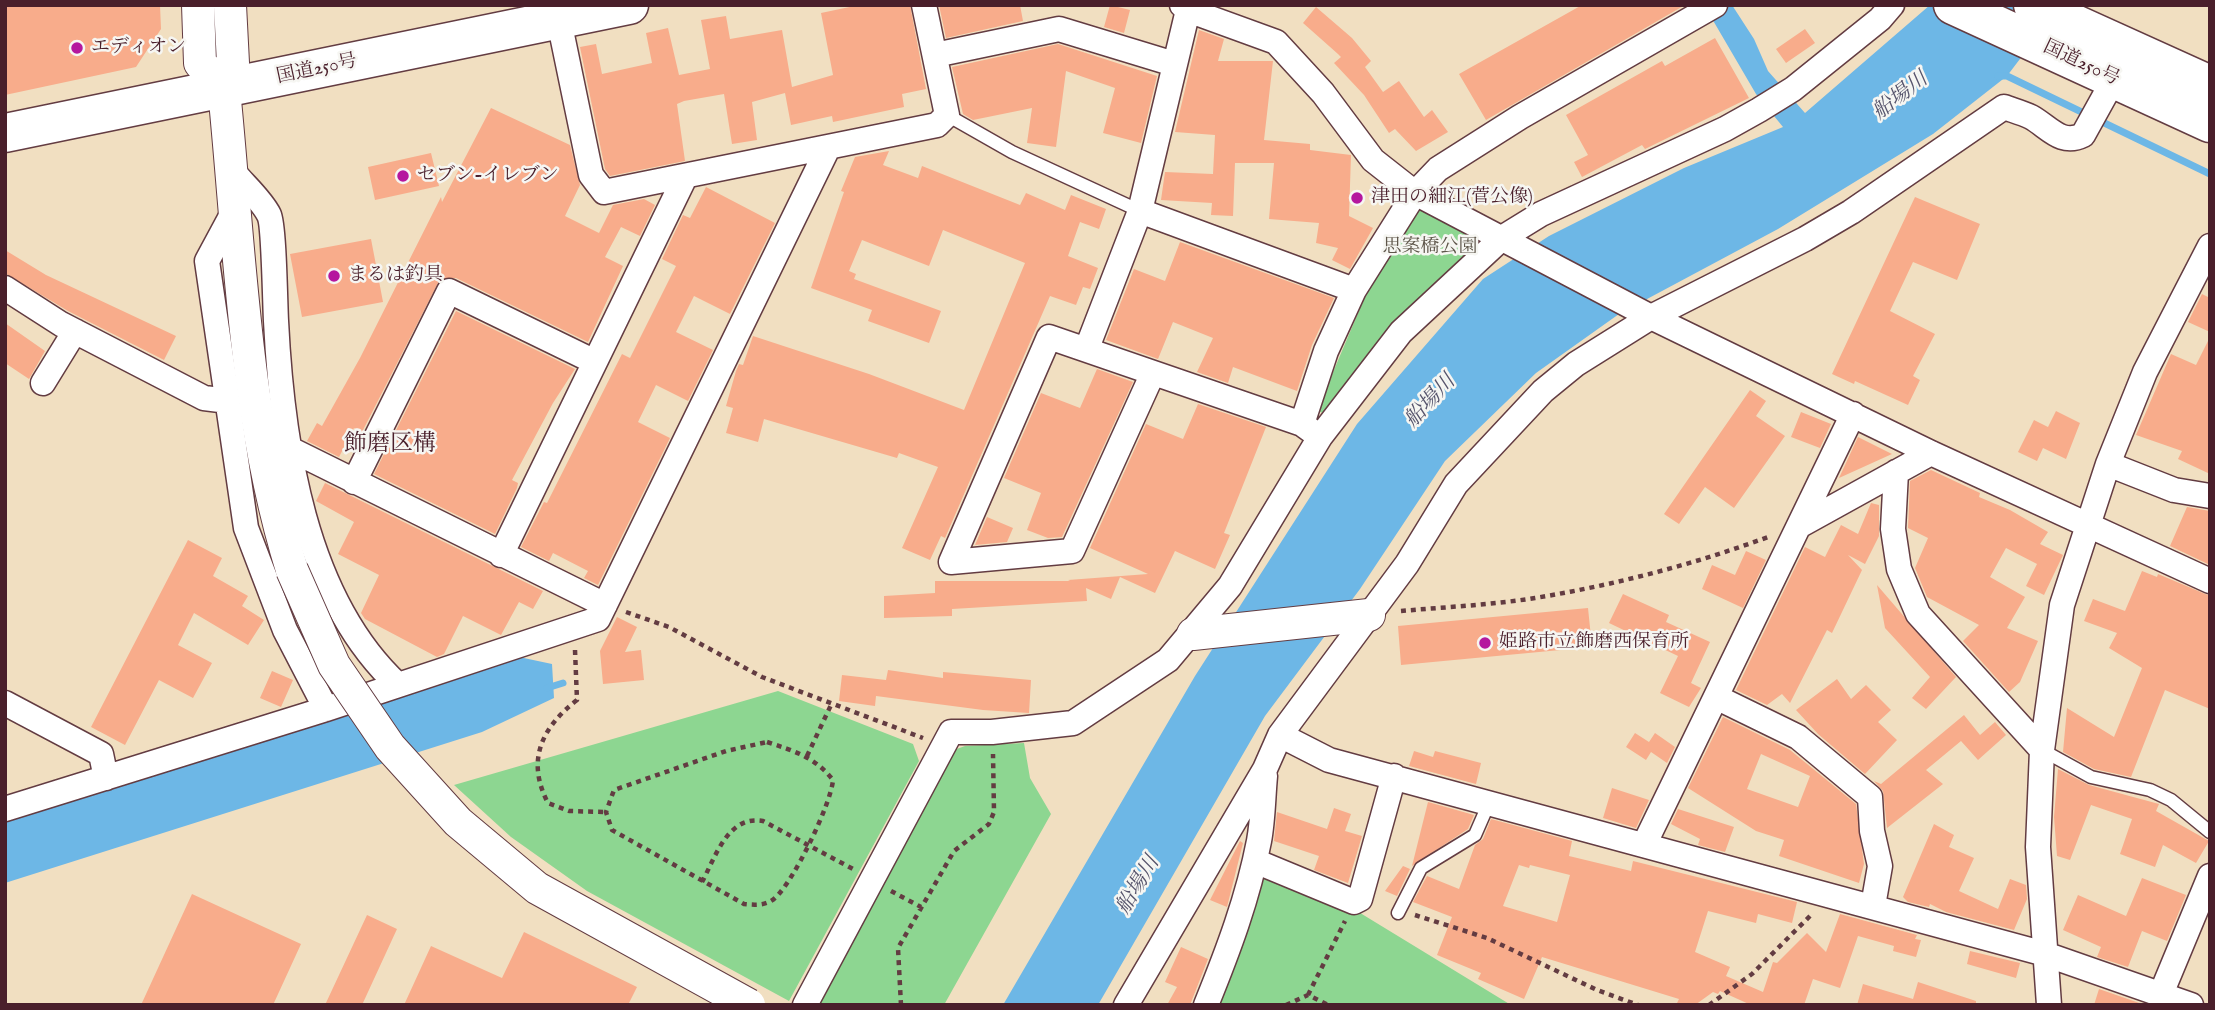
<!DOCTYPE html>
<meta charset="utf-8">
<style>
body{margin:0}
#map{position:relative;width:2215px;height:1010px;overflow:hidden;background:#f1dfc1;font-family:"IM FELL English",serif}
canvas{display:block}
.frame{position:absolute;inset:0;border:7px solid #4a1f2b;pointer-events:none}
</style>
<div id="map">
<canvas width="2215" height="1010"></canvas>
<div class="frame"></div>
</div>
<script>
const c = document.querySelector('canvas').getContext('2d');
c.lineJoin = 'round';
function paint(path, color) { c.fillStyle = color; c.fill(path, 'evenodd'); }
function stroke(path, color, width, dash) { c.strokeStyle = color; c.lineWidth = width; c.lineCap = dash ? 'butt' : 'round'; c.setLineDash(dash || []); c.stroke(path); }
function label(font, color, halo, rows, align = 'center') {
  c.font = font + ' "IM FELL English","Noto Serif JP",serif'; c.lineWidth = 5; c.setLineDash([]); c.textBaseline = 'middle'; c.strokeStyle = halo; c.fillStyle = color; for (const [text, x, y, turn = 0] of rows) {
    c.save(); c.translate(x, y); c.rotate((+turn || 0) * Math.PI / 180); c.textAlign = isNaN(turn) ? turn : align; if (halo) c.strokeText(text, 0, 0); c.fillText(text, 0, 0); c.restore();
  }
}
paint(new Path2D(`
 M1419 208 1483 238 1399 322 1326 415 1317 410 1372 280Z
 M778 691 913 744 919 761 789 1001 587 891 511 837 454 785Z
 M1024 743 1030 778 1051 814 944 1005H819L951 751 965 746Z
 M1266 871 1352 908 1511 1005H1211L1257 883Z`), '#8dd691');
paint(new Path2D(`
 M1704 5H1732L1754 39 1768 71 1805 113 1930 5H2061L2007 76 1933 134 1778 229 1619 314 1536 373 1445 461 1360 589 1265 716 1098 1005H1003L1195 676 1357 424 1483 279 1549 236 1684 168 1783 127 1756 94Z
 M519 657 552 664 554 698 482 732 5 883V820Z`), '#6db7e6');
stroke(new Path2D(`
 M1998 76H2007L2210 174
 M547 688 563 683`), '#6db7e6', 7);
paint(new Path2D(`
 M5 5H160L161 29 136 67 5 95Z
 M859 5H910L926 89 902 94 904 107 833 122 832 116 791 125 785 93 752 102 757 140 732 144 724 94 684 101 677 104 685 161 610 176 605 169 580 47 596 44 602 74 652 63 646 33 668 28 679 75 710 69 701 20 726 16 730 39 782 30 792 87 833 75 821 13Z
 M939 5H1020L1023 21 946 38Z
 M1110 5 1130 10 1124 33 1104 27Z
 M1582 5H1685L1486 120 1459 74Z
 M1316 7 1352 38 1371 61 1365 67 1383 92 1399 81 1424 117 1432 110 1448 132 1416 151 1395 129 1389 133 1364 95 1334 63 1341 57 1338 54 1303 23Z
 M1805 29 1815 43 1786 63 1776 49Z
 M1199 30 1224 39 1218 61H1273L1264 140 1310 144V150L1351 155 1349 216 1373 228 1350 269 1332 260 1338 248 1316 243 1319 223 1269 219 1274 163H1235L1233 216 1211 215 1212 203 1161 200 1165 172 1213 174 1215 135 1175 132Z
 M1715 38 1749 98 1645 149 1642 145 1582 177 1574 162 1588 155 1566 115 1662 61 1665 66Z
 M1058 44 1157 76 1141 143 1103 133 1115 88 1066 71 1056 147 1027 143 1032 108 973 120 963 114 952 67Z
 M491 108 570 145 580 185 565 216 599 233 613 205 644 199 655 205 640 236 621 227 605 257 623 266 588 342 456 278 440 279 362 432 354 428 339 457 307 441 317 423 322 426 360 358 441 197 442 202Z
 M889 151 883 165 918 178 922 166 1020 205 1026 193 1065 210 1071 195 1106 209 1099 229 1080 222 1068 256 1098 268 1090 289 1083 287 1076 305 1050 296 945 538 941 536 930 560 902 548 938 467 899 453 897 458 764 419 758 442 726 433 733 408 726 406 736 371 739 364 743 365 753 336 869 374 964 410 1025 263 943 230 929 266 862 240 849 271 856 274 854 279 941 311 929 343 868 321 872 310 811 288 844 192 841 191 855 157Z
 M431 153 439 186 375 200 368 167Z
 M706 187 775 223 730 314 694 296 676 332 713 350 688 401 656 385 638 422 670 438 598 585 584 578 588 571 553 553 549 561 521 547 544 502 547 503 622 354 630 358 676 266 662 259 683 215 690 218Z
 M1915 197 1980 224 1957 280 1913 262 1890 311 1935 334 1913 376 1920 380 1908 405 1855 381 1854 384 1832 374Z
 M371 239 383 302 302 317 290 254Z
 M1180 242 1334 298 1312 345 1297 391 1233 367 1228 383 1197 372 1213 338 1173 322 1158 359 1106 340 1134 269 1165 281Z
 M5 250 46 275 176 336 164 360 68 311 5 273Z
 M2202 294 2210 298V332L2188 322Z
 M456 311 575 369 553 403 512 480 518 483 517 488 495 534 374 474Z
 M5 323 45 351 29 379 5 363Z
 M2210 337V474L2178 459 2182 451 2136 435 2171 354 2196 365Z
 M1097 369 1133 382 1062 537 1048 538 1027 530 1041 493 1004 478 1041 393 1080 408Z
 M1750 390 1766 401 1756 416 1785 436 1734 508 1705 487 1679 524 1664 514Z
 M1198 404 1266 427 1224 533 1230 535 1215 569 1175 551 1155 593 1120 577 1111 599 1086 588 1087 601 952 609V616L884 618V596L935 593V581H1070L1068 580 1148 574 1090 548 1146 424 1183 439Z
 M2056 411 2080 423 2066 459 2043 448 2037 461 2018 452 2034 420 2048 427Z
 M1801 412 1831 424 1820 448 1791 437Z
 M1858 437 1892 454 1839 478Z
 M1931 470 1980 493 1979 497 2010 510 2048 532 2040 544 2063 555 2044 595 2026 586 2037 564 2006 548 1990 577 2025 597 2007 628 2038 641 2020 682 2009 692 1963 641 1979 625 1927 597 1915 568 1928 538 1908 528 1910 481Z
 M325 483 543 591 533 609 519 602 501 635 463 616 444 654 437 657 365 619 361 613 379 575 338 554 354 522 316 501Z
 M1871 503 1879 505V536L1865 564 1848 555 1862 570 1832 633 1827 630 1790 703 1782 694 1767 705 1736 690 1805 547 1825 557 1841 525 1858 534Z
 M2187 507 2210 511V565L2170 546Z
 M987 517 1013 528 1007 542 975 545Z
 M188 540 222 558 213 576 248 596 242 606 264 620 248 645 194 613 178 645 212 663 193 698 159 680 125 745 91 727Z
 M1746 551 1766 560 1743 608 1702 589 1712 565 1735 575Z
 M2142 571 2157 577 2158 574 2210 596V709L2165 690 2131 777 2094 769 2063 752 2067 708 2114 737 2142 668 2109 648 2117 633 2084 621 2093 599 2125 611Z
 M1877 585 1956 677 1926 709 1912 698 1930 677 1885 628Z
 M1623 594 1669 615 1666 622 1710 642 1691 683 1701 688 1689 707 1660 693 1678 656 1609 623Z
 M1588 608 1592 647 1401 665 1398 626Z
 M617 617 637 627 625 652 641 650 644 680 603 684 600 651Z
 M888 670 943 678V672L1031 680 1029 713 983 710 876 696 875 706 839 701 842 675 886 680Z
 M272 671 293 680 281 707 260 698Z
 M1837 679 1851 699 1866 685 1891 710 1878 722 1897 740 1865 774 1818 734 1796 710Z
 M1964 715 1980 735 1995 722 2006 735 1978 760 1961 741 1926 770 1943 784 1887 828 1883 791 1874 781 1881 784Z
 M1723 717 1790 750 1856 804 1864 864 1859 883 1779 856 1784 840 1756 831 1688 788ZM1761 754 1810 776 1798 807 1747 789Z
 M1635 733 1649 742 1655 733 1675 747 1667 763 1651 752 1646 760 1626 747Z
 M1414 751 1433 757 1435 751 1481 763 1476 784 1409 766Z
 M2058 769 2089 785 2159 804 2156 811 2209 841 2196 863 2163 845 2155 867 2120 854 2132 819 2091 805 2070 860 2057 856 2054 817Z
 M1612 788 1649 800 1636 828 1603 818Z
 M1428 802 1474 815 1468 829 1412 866Z
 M1334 808 1351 814 1345 831 1362 836 1348 883 1314 870 1319 856 1274 841 1277 812 1327 829Z
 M1678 809 1734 827 1725 852 1698 845 1700 839 1671 824Z
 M1491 819 1572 841 1569 856 1631 871 1633 861 1797 902 1792 923 1758 914 1756 923 1708 911 1695 952 1730 967 1726 976 1763 992 1773 962 1777 963 1807 933 1826 952 1840 914 1917 935 1915 939 1921 940 1916 957 1893 951 1894 946 1858 936 1840 988 1813 979 1804 1005H1751L1720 991 1718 994 1713 992 1695 1005H1676L1679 999 1542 957 1524 999 1478 979 1481 973 1437 955 1452 917 1413 902 1427 876 1459 889 1475 845 1483 839ZM1519 865 1529 868 1530 865 1570 875 1557 922 1503 906Z
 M1934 824 1954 835 1949 847 1974 858 1959 891 1998 909 2010 879 2026 885 2027 899 2014 930 1946 912 1930 904 1929 907 1908 902 1903 897Z
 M1240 841 1243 843 1227 907 1210 900Z
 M1403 866 1410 869 1397 896 1385 891Z
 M2142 878 2186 895 2167 941 2142 931 2128 967 2097 957 2101 947 2063 930 2078 895 2126 916Z
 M192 894 301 944 273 1005H141Z
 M367 915 397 929 362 1005H325Z
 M524 932 637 987 628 1005H404L431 946 502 978Z
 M1181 947 1208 959 1190 1005H1167L1177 987 1165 982Z
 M1970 951 2020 963 2016 978 1967 964Z
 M1918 982 1976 1001V1005H1857L1863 984 1913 999Z
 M2099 989 2145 1005H2094Z`), '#f8ac8b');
const service = new Path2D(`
 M947 115 1012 152 1140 211
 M2042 750 2091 777 2150 790 2171 800 2210 832
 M1398 913 1421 868 1475 835 1489 803`);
const minor = new Path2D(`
 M1182 5 1188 10 1276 42 1323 93 1373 160 1415 193 1651 317 1931 453 2210 581
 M556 6 591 175 604 192 937 125 947 115 924 5
 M935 55 1059 29 1174 64
 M232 170C243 184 261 199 269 215 274 225 275 303 276 321 282 443 304 598 398 685
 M235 209 207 261 246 528 285 630 326 709
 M1140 211 1354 290
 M5 288 61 324 204 398 228 401
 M1087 348 1140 211 1188 10
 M595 362 685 177
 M43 383 75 331
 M1302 424 1326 351 1354 290 1415 193 1438 169 1520 117 1715 5
 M1320 437 1401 332 1502 238 1541 214 1725 129 1759 110 1793 89 1880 19 1892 5
 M288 448 605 605
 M2108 464 2174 490 2210 496
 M1896 472 1893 529 1899 569 1918 614 2042 750
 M354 482 449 291 595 362 501 555
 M1799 526 1931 453
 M1716 697 1798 737 1870 797 1872 831 1880 866 1873 906
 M5 703 101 754 106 778
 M1280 735 1329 760 2045 954 2191 1005
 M5 809 326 709 598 619 827 150
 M1644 845 1853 414
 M1255 861 1354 902 1360 899 1394 776
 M2161 994 2210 876
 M805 1005 951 732H992L1073 723 1168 660 1230 586 1320 437 1302 424 1049 337 951 562 1072 551 1152 375
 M1126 1005 1265 769 1280 735 1407 564 1456 484 1543 391 1576 364 1651 317 1805 239 1851 212 2004 107C2012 110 2023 113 2031 117 2049 127 2061 146 2083 135L2114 79
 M1206 1005C1228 951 1248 898 1259 841 1263 820 1263 797 1265 776
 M2049 1005 2038 847 2042 750 2062 605 2108 464 2145 372 2210 246`);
const tertiary = new Path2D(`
 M198 5 200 63 224 90
 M230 5 233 63 224 90C240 250 244 416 292 570
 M1193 634 1369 615`);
const trunk = new Path2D(`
 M1953 5 2210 123
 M2033 5 2210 85
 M5 133 629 5`);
stroke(service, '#633c42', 15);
stroke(minor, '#633c42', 27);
stroke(tertiary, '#633c42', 34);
stroke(trunk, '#633c42', 41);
stroke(new Path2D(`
 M1401 611C1445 607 1491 605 1535 598 1614 585 1692 565 1768 537
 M626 612 669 627 762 677 923 738
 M575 650 577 700C541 728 526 761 548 803L569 811 606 812
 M767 742C794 751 815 757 833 780 831 804 794 881 775 898 766 906 755 905 744 904L612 830 606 812 614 790 726 751Z
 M807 756 831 705
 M702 882C716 856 728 815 763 821L853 869
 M891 891 921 907
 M1415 915 1487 938 1597 990 1638 1005
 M1308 995 1345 921
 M901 1005 898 948 954 851 989 824 994 812 993 754
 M1286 1005 1308 995 1328 1005
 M1709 1005 1752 974 1813 913`), '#633c42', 4.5, [5, 5]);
stroke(service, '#fff', 12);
stroke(minor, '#fff', 24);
stroke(tertiary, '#fff', 32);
stroke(trunk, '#fff', 38);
const tertiaryBridge = new Path2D(`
 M292 570 334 665 390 747 458 822 537 888 749 1005`);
stroke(tertiaryBridge, '#633c42', 34, []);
stroke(tertiaryBridge, '#fff', 32);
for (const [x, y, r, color] of [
 [77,48,7,"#b5179e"],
 [403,176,7,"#b5179e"],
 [1357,198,7,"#b5179e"],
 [334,276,7,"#b5179e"],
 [1485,643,7,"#b5179e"]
]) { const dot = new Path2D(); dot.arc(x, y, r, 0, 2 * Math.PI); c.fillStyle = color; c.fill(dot); stroke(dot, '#f6f6f2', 2.5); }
label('19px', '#4a1f2b', '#f6f6f2', [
 ["エディオン",91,48],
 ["セブン-イレブン",417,176],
 ["津田の細江(菅公像)",1371,198],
 ["まるは釣具",348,276],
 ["姫路市立飾磨西保育所",1499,643]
], 'left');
label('19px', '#4a1f2b', '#f6f6f2', [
 ["国道250号",2081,64,25],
 ["国道250号",317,70,-12]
]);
label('19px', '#5e564a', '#f6f6f2', [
 ["思案橋公園",1430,248]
]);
label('italic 21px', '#56546c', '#f6f6f2', [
 ["船場川",1901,97,-38],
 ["船場川",1431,402,-47],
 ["船場川",1139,886,-59]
]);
label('23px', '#4a1f2b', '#f6f6f2', [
 ["飾磨区構",390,445]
]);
</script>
